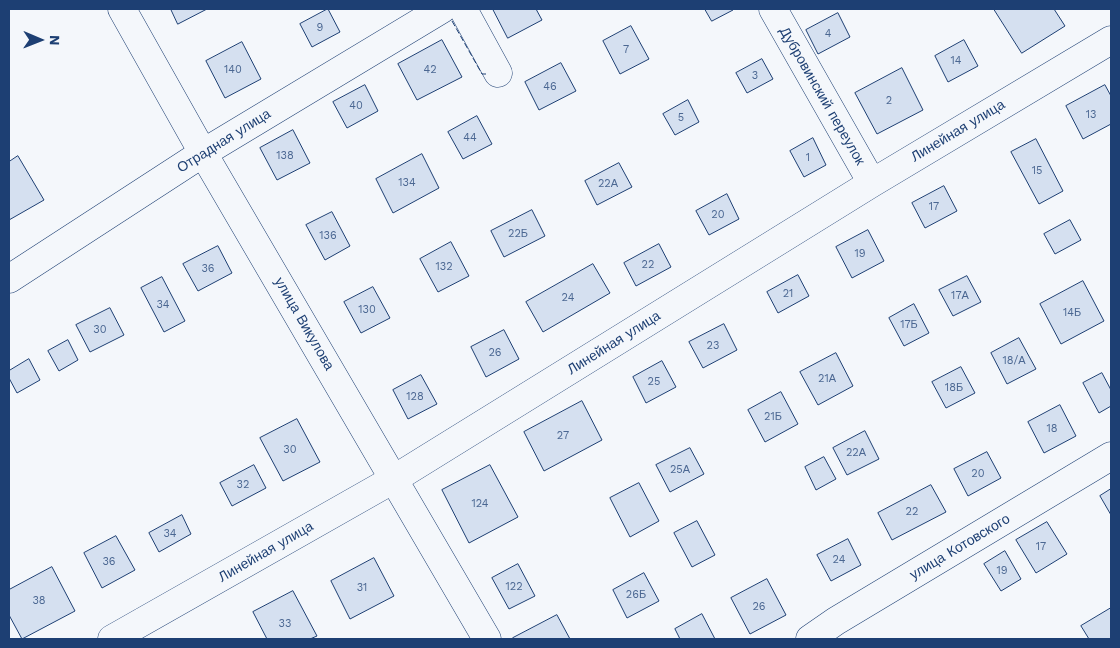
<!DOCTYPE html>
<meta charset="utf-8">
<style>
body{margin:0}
#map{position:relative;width:1120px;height:648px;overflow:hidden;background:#f4f7fb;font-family:"Work Sans",sans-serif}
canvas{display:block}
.frame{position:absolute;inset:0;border:10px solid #1d3f73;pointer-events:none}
.north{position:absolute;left:15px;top:15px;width:50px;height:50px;-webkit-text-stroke:4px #f4f7fb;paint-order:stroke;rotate:91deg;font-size:14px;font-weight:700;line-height:20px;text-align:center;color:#1d3f73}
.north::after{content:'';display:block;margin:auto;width:18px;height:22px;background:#1d3f73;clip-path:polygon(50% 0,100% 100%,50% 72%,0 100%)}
</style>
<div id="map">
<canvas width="1120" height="648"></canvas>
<div class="frame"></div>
<div class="north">N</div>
</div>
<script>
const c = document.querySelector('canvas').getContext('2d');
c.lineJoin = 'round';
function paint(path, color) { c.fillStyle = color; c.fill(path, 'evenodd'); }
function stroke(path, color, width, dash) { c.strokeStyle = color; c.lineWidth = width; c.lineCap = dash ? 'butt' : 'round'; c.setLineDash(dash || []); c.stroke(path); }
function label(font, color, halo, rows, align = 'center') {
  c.font = font + ' "Work Sans",sans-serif'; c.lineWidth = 4; c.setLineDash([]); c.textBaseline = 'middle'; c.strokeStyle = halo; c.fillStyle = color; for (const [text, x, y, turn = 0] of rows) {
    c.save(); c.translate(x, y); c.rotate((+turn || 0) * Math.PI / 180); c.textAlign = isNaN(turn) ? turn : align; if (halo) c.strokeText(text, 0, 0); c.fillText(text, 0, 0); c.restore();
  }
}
const building = new Path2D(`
 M171 9H207L178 24Z
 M328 9 340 32 312 47 300 24Z
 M493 9H536L542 20 508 38Z
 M705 9H732L733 10 712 21Z
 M994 9H1054L1065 26 1022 53Z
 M838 13 850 37 818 54 806 30Z
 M631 26 649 59 620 74 603 41Z
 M442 40 462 77 417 100 398 64Z
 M964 40 978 66 948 82 935 56Z
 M242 42 261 79 225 98 206 61Z
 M762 59 773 79 747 93 736 73Z
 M561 63 576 91 539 110 525 82Z
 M902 68 923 110 877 134 855 93Z
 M365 85 378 111 347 128 333 102Z
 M1105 85 1111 96V124L1083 139 1066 106Z
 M688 100 699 122 675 135 663 114Z
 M477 116 492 144 463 159 448 132Z
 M293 130 310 163 277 180 260 148Z
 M813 138 826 165 804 177 790 151Z
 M1036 139 1063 191 1039 204 1011 152Z
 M422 154 439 188 393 213 376 179Z
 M18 156 44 200 9 220V162Z
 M619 163 632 187 597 205 585 181Z
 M944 186 957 211 925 228 912 203Z
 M727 194 739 219 709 235 696 211Z
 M532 210 545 236 504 257 491 231Z
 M332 212 350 246 325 260 306 225Z
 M1070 220 1081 240 1055 254 1044 234Z
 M868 230 884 261 852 278 836 247Z
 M451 242 469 276 438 292 420 259Z
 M659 244 671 267 636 286 624 263Z
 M218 246 232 273 198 291 183 264Z
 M593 264 610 293 543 332 526 302Z
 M798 275 809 296 778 313 767 292Z
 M967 276 981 302 953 316 939 290Z
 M162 277 185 321 164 332 141 288Z
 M1083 281 1104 321 1061 344 1040 304Z
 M373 287 390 318 361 333 344 302Z
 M914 304 929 333 904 346 889 318Z
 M110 308 124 335 90 352 76 325Z
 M724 324 737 350 703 368 689 342Z
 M504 330 519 359 486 377 471 347Z
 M1019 338 1036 369 1007 384 991 353Z
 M68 340 78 360 59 371 48 351Z
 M836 353 853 386 818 405 800 372Z
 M29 359 40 380 17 393 9 378V371Z
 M662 361 676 387 646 403 633 377Z
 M961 367 975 393 946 408 932 382Z
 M1102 373 1111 390V406L1099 413 1083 383Z
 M421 375 437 404 408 419 393 390Z
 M781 392 798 424 765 442 748 410Z
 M582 401 602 440 544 471 524 432Z
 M1060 405 1076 436 1044 453 1028 422Z
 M297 419 320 462 283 481 260 438Z
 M865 431 879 459 847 475 833 448Z
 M690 448 704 474 670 492 656 465Z
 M987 452 1001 478 968 496 954 469Z
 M824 457 836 479 816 490 805 467Z
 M254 465 266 488 232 506 220 483Z
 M490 465 518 517 469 543 442 490Z
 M639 483 659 521 630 537 610 498Z
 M931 485 946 512 892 540 878 513Z
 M1111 489V515L1100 496Z
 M182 515 191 534 159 552 149 533Z
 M697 521 715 555 692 567 674 533Z
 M1047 522 1067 554 1036 573 1016 540Z
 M116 536 135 570 102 588 84 553Z
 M848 539 861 565 831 581 817 555Z
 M1005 551 1021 579 1001 591 984 564Z
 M374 558 394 596 350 619 331 581Z
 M518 564 535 596 509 609 492 578Z
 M52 567 75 611 22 639 9 615V590Z
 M644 573 659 601 627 618 613 590Z
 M767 579 786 615 750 634 731 598Z
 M293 591 317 636 310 639H267L253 612Z
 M1111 608V639H1089L1081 626Z
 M702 614 715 639H680L675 629Z
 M557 615 570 639H514L513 638Z`);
paint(building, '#d5e0f0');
stroke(building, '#1d3f73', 1);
const minor = new Path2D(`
 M122 9 203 153 487 639
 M463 9 498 73
 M773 9 872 183
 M9 279 203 153 442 9
 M112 639 394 479 872 183 1111 40
 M810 639 836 621 1111 456`);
stroke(minor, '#1d3f73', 29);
stroke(minor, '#f4f7fb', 28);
stroke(new Path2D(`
 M452 21 482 74H486`), '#1d3f73', 1, [6, 2.5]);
label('11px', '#4b6792', null, [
 ["9",320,28],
 ["4",828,34],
 ["7",626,50],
 ["14",956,61],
 ["140",233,70],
 ["42",430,70],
 ["3",755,76],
 ["46",550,87],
 ["2",889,101],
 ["40",356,106],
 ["13",1091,115],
 ["5",681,118],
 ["44",470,138],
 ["138",285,156],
 ["1",808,158],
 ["15",1037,171],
 ["134",407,183],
 ["22А",608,184],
 ["17",934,207],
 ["20",718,215],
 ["22Б",518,234],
 ["136",328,236],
 ["19",860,254],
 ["22",648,265],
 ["132",444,267],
 ["36",208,269],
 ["21",788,294],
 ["17А",960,296],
 ["24",568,298],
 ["34",163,305],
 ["130",367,310],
 ["14Б",1072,313],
 ["17Б",909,325],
 ["30",100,330],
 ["23",713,346],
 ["26",495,353],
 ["18/А",1014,361],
 ["21А",827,379],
 ["25",654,382],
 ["18Б",954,388],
 ["128",415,397],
 ["21Б",773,417],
 ["18",1052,429],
 ["27",563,436],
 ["30",290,450],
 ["22А",856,453],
 ["25А",680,470],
 ["20",978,474],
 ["32",243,485],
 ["124",480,504],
 ["22",912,512],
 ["34",170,534],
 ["17",1041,547],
 ["24",839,560],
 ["36",109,562],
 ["19",1002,571],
 ["122",514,587],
 ["31",362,588],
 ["26Б",636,595],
 ["38",39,601],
 ["26",759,607],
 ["33",285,624]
]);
label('14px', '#1d3f73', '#f4f7fb', [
 ["Дубровинский переулок",822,96,60],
 ["Линейная улица",958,131,-31],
 ["Отрадная улица",224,141,-32],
 ["улица Викулова",304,324,60],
 ["Линейная улица",614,343,-32],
 ["улица Котовского",960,547,-31],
 ["Линейная улица",266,552,-30]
]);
</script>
